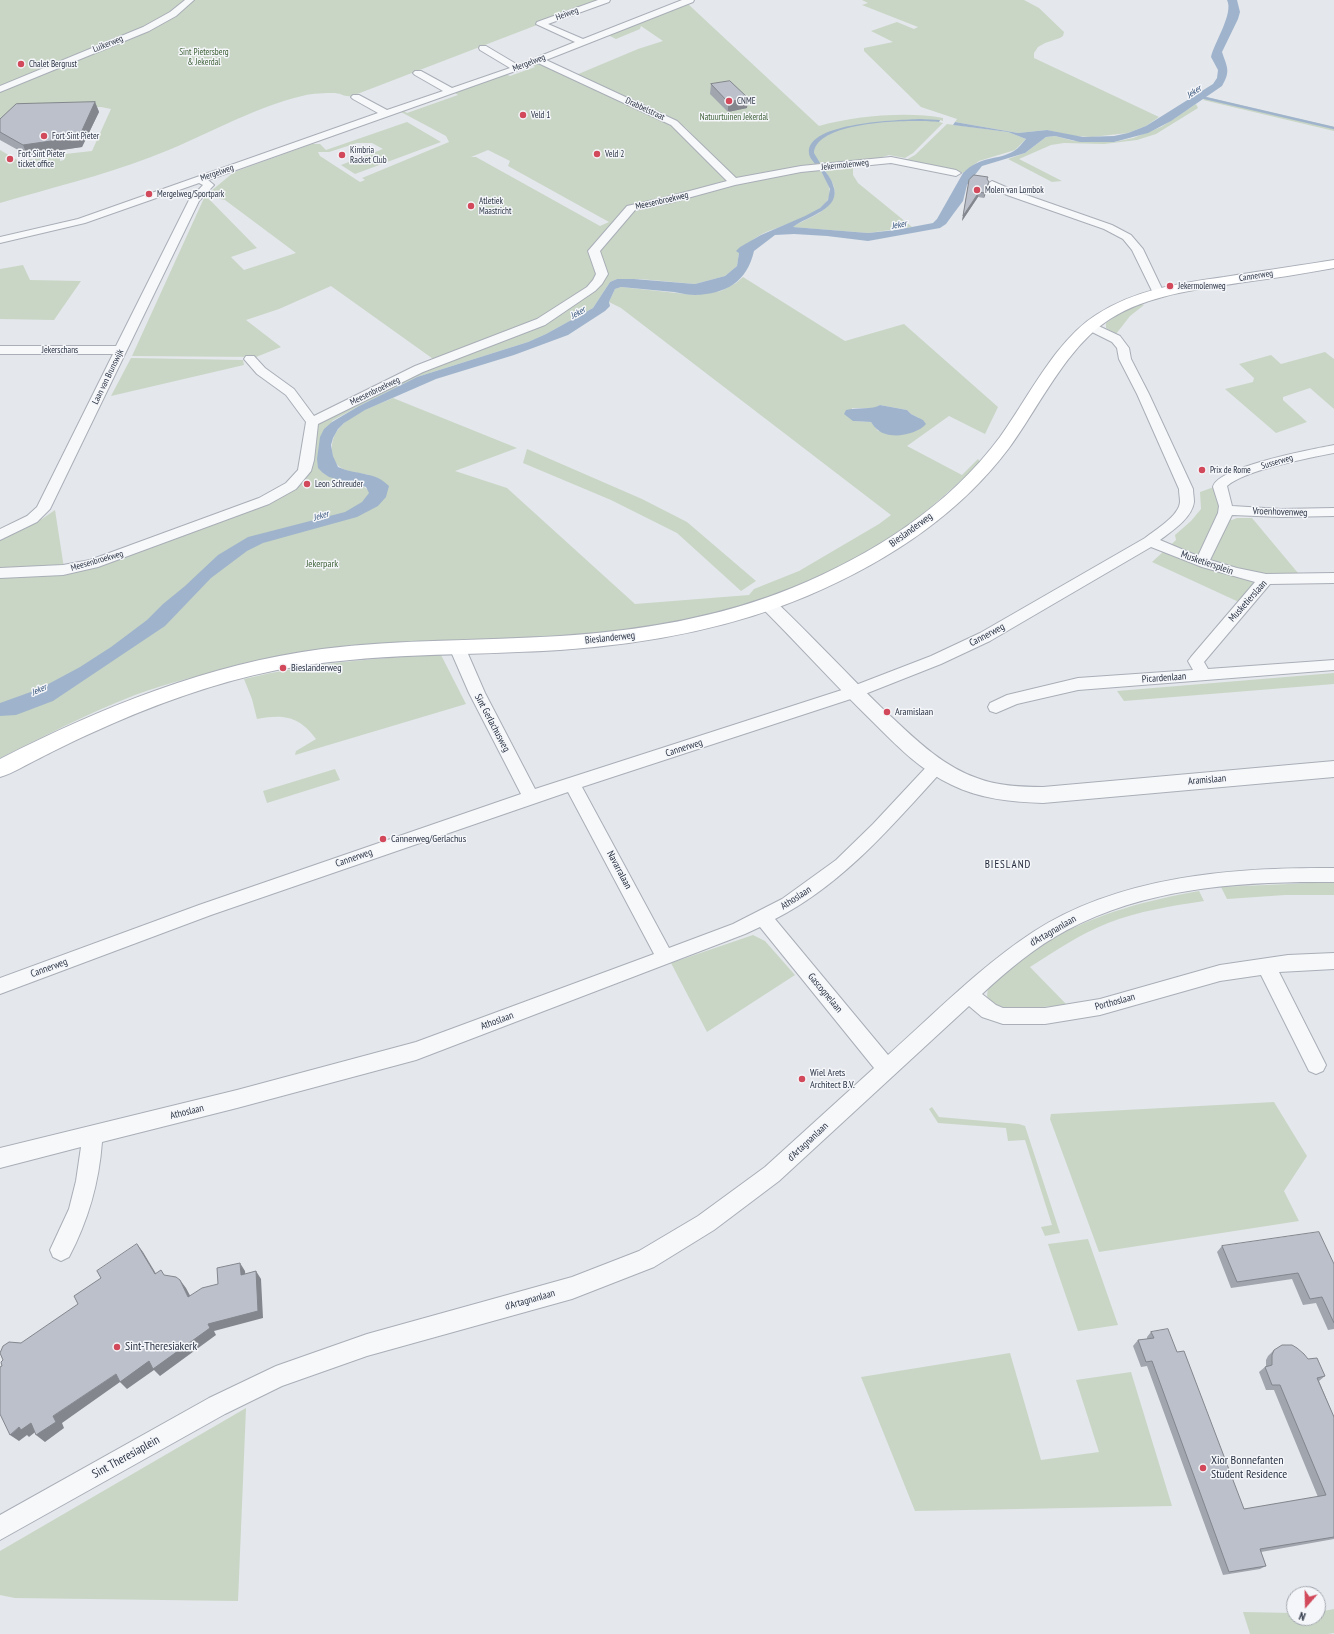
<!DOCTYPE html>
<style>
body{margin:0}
#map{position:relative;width:1334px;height:1634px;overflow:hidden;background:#e4e7ec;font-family:"PT Sans Narrow",sans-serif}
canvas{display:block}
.north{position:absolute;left:1286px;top:1586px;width:40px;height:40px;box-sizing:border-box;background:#f4f6f9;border:1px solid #a4a8b1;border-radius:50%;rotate:200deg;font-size:11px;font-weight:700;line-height:16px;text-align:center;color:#2b3445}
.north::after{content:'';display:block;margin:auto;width:14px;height:18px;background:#d1495b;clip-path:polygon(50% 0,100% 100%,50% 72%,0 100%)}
</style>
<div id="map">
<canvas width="1334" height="1634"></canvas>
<div class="north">N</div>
</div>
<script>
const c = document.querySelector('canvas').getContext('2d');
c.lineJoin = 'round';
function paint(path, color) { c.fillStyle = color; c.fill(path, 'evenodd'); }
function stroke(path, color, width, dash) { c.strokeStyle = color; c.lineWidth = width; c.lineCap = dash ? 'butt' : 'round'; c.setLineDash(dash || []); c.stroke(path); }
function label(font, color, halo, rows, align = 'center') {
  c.font = font + ' "PT Sans Narrow",sans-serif'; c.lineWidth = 3; c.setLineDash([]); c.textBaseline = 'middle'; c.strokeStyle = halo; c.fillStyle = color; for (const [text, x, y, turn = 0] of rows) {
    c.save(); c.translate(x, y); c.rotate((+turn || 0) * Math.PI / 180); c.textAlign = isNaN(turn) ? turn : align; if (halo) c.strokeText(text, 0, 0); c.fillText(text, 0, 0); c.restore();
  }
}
paint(new Path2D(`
 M0 0H602L352 96C343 97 344 94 335 93 325 93 313 93 302 96 249 109 202 138 151 157 102 176 50 188 0 203V150L19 161 60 155V161L64 160 65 154 92 151 111 109 101 107 13 110 0 121V92L135 31 0 88Z
 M862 0H1024L1039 8 1064 32 1063 36 1060 38 1045 43 1038 47 1034 53V58L1159 117 1146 126 1128 133 1092 137 1073 136 1047 130 1018 133 955 122 957 119 921 107 864 51V48L893 42 871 31 897 22 914 29 918 27 862 5 868 3Z
 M688 4 819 126C853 116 908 111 943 118V121L940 120 939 122 943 123 913 153 905 158 889 155 869 161 736 179 716 160 686 128 676 121 576 75 638 49 663 41 641 26 640 29 616 39 608 35Z
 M538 63 542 64 672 123 727 180 725 182 634 205 593 248 599 271 596 281 542 320 436 361 331 286 279 309 246 320 281 347 256 357 132 356 205 196 234 172 312 144H320L326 150 407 122 441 142 355 174 341 165 383 149 372 143H357L329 152H318L320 156 360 182 365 180 362 178 449 142 446 136 401 112 404 111 407 113 458 95 455 93 506 74 510 76 535 67 531 64ZM488 150 510 161 508 166 609 222 600 226 476 157H471ZM206 196 225 200 296 253 244 270 231 257 257 248Z
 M1206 97 1334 127V131L1203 100Z
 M1196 104 1198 108 1156 134 1137 140 1104 144 1064 143 1051 145 1019 159 1062 181 1052 182 1008 159 1025 153 1046 137 1055 136 1074 141 1114 142 1133 138 1161 127Z
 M947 124 1008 132 1026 139 1015 150 979 161 963 173 906 160 915 155Z
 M853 165V175L858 183 912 227 868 233 792 227C807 218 843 208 833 184 831 180 828 175 825 171H821C825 180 832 187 829 197 823 215 778 226 762 234 754 238 748 245 740 247L737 266 725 276 695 284 640 279H617L610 282 593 308 546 334 528 342 417 377 359 406 332 421 323 473C335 480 361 483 368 490L369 475C352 471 334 473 332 451 329 420 370 408 393 398L517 448 455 471 507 488 635 604 749 595 754 589 799 571 879 524 891 515 621 308 609 302 615 289 621 287 695 295 721 291 736 283 743 277 845 341 904 324 998 407 985 434 949 416 907 446 962 475 978 459 981 463 923 514 869 554 757 604 647 630 235 667C201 675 167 683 135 695 89 713 44 736 0 758V538L42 519 55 510 64 568 82 565 268 497 296 476 316 425 412 374 534 328 597 287V253L632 210 741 183 788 173ZM880 405 907 410 911 414 919 418 878 431 871 422 853 421 852 408H876Z
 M23 265 30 280 81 281 54 320 0 319V269Z
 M1140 304 1144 305 1130 316 1116 334 1106 328V323L1119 313Z
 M1325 352 1334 359V409L1310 388 1283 397V400L1307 422 1276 433 1225 389 1253 382 1254 378 1239 364 1271 355 1281 364Z
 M131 358 243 360 244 365 111 396Z
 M527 449 642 499 687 522 756 581 741 591 677 533 611 500 523 463Z
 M1214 487 1220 506 1218 515 1232 520 1237 518H1252L1298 573H1261L1241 603 1152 562 1176 540 1175 535 1191 521 1201 509 1200 492Z
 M441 655 466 704 295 755 296 751 316 739C299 716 284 714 257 719L252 699 244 679C309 663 374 658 441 655Z
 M1334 673V684L1124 701 1117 691Z
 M335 769 340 780 267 803 263 791Z
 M1311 883H1334V895H1285L1227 899 1221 887Z
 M1199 891 1204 901C1171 906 1139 911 1108 923 1080 934 1055 951 1030 967L1067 1005C1052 1006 1008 1011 995 1005 991 1003 989 999 987 996L988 987C1009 970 1029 953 1052 939 1098 913 1148 900 1199 891Z
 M753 935 765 941 795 975 707 1032 671 963Z
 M1274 1102 1307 1156 1284 1191 1299 1221 1099 1252 1050 1119 1051 1114Z
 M932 1107 939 1117 1019 1124 1025 1126 1060 1233 1045 1236 1041 1227 1052 1225 1025 1140 1008 1141 1006 1128 938 1123 929 1109Z
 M1088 1239 1118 1325 1078 1331 1048 1244Z
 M1010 1353 1041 1460 1099 1452 1076 1380 1131 1372 1172 1506 915 1511 861 1377Z
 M246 1408 238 1601 15 1598 0 1595V1551Z
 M1334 1609V1633L1328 1634H1250L1243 1612 1294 1613V1618H1318V1612Z`), '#c9d6c5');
paint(new Path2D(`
 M1227 0H1237L1240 12 1238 19 1222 52C1227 67 1231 71 1222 86L1171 121 1148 133 1114 142H1080L1055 136 1046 137 1025 153 982 166 967 185 963 201 954 213 946 224 940 228 868 241 827 236 794 234 775 235 754 251C747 282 726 294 695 295 688 295 681 293 674 292 656 290 639 289 621 287L615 289 609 302 610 306 605 311 568 335 514 355 436 379 365 410 344 423 338 429 333 438 331 445 333 456 338 467C355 475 375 471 389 486L386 497 378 506 357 517 263 543 247 551 211 578 165 626 53 701 16 715 0 716V703L39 689 80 667 111 647 147 620 163 604 185 586 218 555 248 537 345 512 362 502 369 493 366 487 329 477 323 473 318 468 317 459 320 437 324 429 332 422 359 406 417 377 528 342 546 334 593 308 610 282 617 279H634L695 284 725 276 737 266 739 253 736 251 740 247 761 235 805 216 820 208 828 200 830 189 821 171H825C828 175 832 180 833 185 843 209 807 216 793 227L868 233 896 230 933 223 937 219 963 173C981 155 997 161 1014 151 1019 148 1022 143 1026 139L1008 132 953 125 955 122 1018 133 1047 130 1083 137 1114 136 1128 133 1146 126 1213 84 1217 78 1218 70 1211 57C1214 43 1234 13 1227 0Z
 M920 119 940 120 939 122C915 119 816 120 814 153L820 163 815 164C813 161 809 157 809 153 806 122 900 120 920 119Z
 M880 405 907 410 911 414 923 420 926 424C917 435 889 440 878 430 875 428 873 425 871 422L853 421 844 414 846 410C856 407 873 410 880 405Z`), '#9fb4cc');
stroke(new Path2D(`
 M1201 97 1334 128`), '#9fb4cc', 2.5);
const minor = new Path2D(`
 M185 0H194L176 16 149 31 0 92V86L143 27 170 12Z
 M598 0H610L609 2 548 24 583 39 682 0H694L693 2 546 60 677 121 736 178 801 166 891 157 956 170 961 173 956 176 891 163 801 172 735 185 673 202 635 210 600 251 608 274 602 284 595 291 545 325 423 372 318 424 314 460 311 471 296 489 269 504 98 567 63 575 0 578V568L63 565 90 560 259 498 286 483 298 470 306 422 286 395 257 374 244 359 246 356H254L265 368 294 389 314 416 415 366 537 319 587 287 593 280 596 274 588 251 627 206 667 197 727 181 671 125 538 63 208 180 214 185 199 201 50 509 37 522 0 540V529L27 516 37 507 113 354H0V346H116L189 200 203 185 199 183 85 223 0 243V237L78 219 378 113 353 99 351 97 353 95H359L387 110 443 91 415 75 413 73 415 71H421L452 88 510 68 480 50 479 48 480 46H486L518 65 575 42 536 24 537 22Z
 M992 181 1015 191 1112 225 1131 235 1143 249 1164 293 1162 295H1154L1132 250 1123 239 1104 229 1007 195 988 186 987 184Z
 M1090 322 1120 336 1129 348 1131 359 1149 394 1193 489C1193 493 1194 498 1194 502 1192 518 1172 531 1160 540L1198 556 1218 513 1219 506 1213 487C1217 467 1313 449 1334 445V453C1308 458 1245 470 1227 486L1232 506 1281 509 1334 508V516L1281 517 1232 515 1210 560 1237 568 1266 574 1334 573V583L1270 584 1204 662 1208 669 1334 660V670L1078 690 1017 704 996 713 990 711 988 707 990 703 1007 695 1078 678 1193 670 1188 661 1191 657 1255 582 1202 567 1151 547 990 641 941 664 860 696 582 787 669 948 733 924 782 899 836 860 873 824 930 763 936 761 942 763 944 767 942 771C891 827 843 884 775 919L888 1055C935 1013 980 967 1033 932 1119 876 1234 867 1334 868V882C1244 881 1147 887 1067 930 1035 947 1008 970 982 994L996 1005 1003 1008H1045L1100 999 1220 965 1288 955 1334 953V969L1279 972 1326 1065 1323 1071 1316 1074 1309 1071 1261 975 1220 981 1100 1015 1045 1024H1003L982 1017 969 1006 779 1181 714 1230 654 1267 572 1299 367 1356 282 1386 225 1414 0 1540V1515L209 1398 276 1366 367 1334 572 1277 639 1251 698 1216 765 1167 874 1068 760 927 745 934 416 1060 237 1108 102 1142C99 1183 88 1221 69 1257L61 1261 53 1257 50 1250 69 1209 76 1181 81 1147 0 1168V1148L237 1090 416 1042 654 954 568 792 211 915 0 994V978L199 905 521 794 469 693 449 647 452 643 457 642 462 643 465 647 485 693 535 789 848 688 931 656 980 633 1145 538C1155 530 1179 516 1180 502 1180 498 1179 493 1179 489L1137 394 1119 359 1117 348 1112 342 1086 329 1084 326 1086 323Z`);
const tertiary = new Path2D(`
 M768 598 774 600C812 636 847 674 884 710 912 736 940 765 977 778 997 786 1021 787 1043 787L1334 761V777L1043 803C1012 802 980 799 952 785 920 770 896 745 872 721 834 684 799 645 762 608L759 604 762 600Z`);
const secondary = new Path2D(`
 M1334 260V268C1302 274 1270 279 1238 283 1194 290 1148 295 1110 319 1067 346 1039 407 1009 448 958 516 885 563 807 596 729 629 645 644 560 650 466 656 371 652 277 670 211 683 148 707 87 735 71 742 56 750 40 758 27 764 14 773 0 777V759C102 707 208 664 322 649 401 639 481 641 560 636 639 631 718 618 792 588 872 555 948 507 1000 437 1028 398 1056 340 1096 315 1134 290 1180 283 1224 277 1260 271 1297 266 1334 260Z`);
stroke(minor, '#a9aeb7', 2);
stroke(tertiary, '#a9aeb7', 2);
stroke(secondary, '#a9aeb7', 2);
paint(minor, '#f7f8fa');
paint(tertiary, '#f7f8fa');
paint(secondary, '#fff');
paint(new Path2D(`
 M711 84 748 98 747 108 728 112 710 94Z
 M95 102 99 112 82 147 27 155 0 140V119Z
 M969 180 988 181V188L984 198 978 197 962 221Z
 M1222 1246 1334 1264V1329L1328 1330 1316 1303 1303 1305 1292 1279 1231 1288 1217 1252Z
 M1151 1332 1177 1352 1244 1509 1318 1497 1274 1390H1266L1259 1372 1265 1367 1266 1366V1360L1268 1356 1274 1350 1308 1359 1325 1376 1319 1381 1334 1417V1539L1261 1552 1266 1566 1260 1569 1223 1575 1147 1366 1141 1367 1133 1346 1138 1340 1147 1339V1337Z`), '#a1a5ae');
paint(new Path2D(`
 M748 98 747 108 728 112V102Z
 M95 102 99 112 82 147 27 155 23 145Z
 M989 182 988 188 984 198V193Z
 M979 192 978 197 962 221 963 216Z
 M137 1244 143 1252 161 1282 155 1274Z
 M240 1263 245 1271 246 1283 241 1275Z
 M256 1271 261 1279 263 1318 214 1331 216 1335 160 1376 154 1370 127 1389 120 1382 62 1423 64 1428 45 1442 36 1435 53 1416 116 1374 149 1361 208 1324Z
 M180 1280 186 1288 195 1305 188 1297Z
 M31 1423 39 1429 29 1437 27 1435 19 1441 10 1435 19 1427Z`), '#83868d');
const building = new Path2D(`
 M730 81 748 98 728 102 711 84Z
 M95 102 79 137 23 145 0 132V119L16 104Z
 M974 175 988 177 987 179 989 182 984 193 979 192 963 216 969 180Z
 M1319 1232 1334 1264V1323L1322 1297 1310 1299 1298 1273 1237 1282 1222 1246Z
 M137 1244 155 1274 161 1270 164 1275 176 1277 180 1280 188 1297 202 1288 218 1284 217 1268 240 1263 241 1275 256 1271 258 1311 208 1324 210 1328 153 1369 149 1361 120 1382 116 1374 53 1416 56 1422 36 1435 31 1423 21 1430 19 1427 10 1435 0 1414V1367L2 1366 1 1362 3 1360 0 1353 3 1346 9 1342 21 1343 78 1304 74 1296 101 1278 97 1271Z
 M1168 1329 1177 1352 1184 1351 1244 1509 1326 1495 1280 1385H1272L1265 1367 1272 1365V1355L1274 1350 1282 1345H1292L1297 1348 1304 1354 1308 1359 1317 1358 1325 1376 1317 1378 1334 1417V1537L1260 1549 1266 1566 1229 1572 1152 1361 1146 1362 1138 1340 1154 1338 1151 1332Z`);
paint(building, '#bbc0ca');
stroke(building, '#83868d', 1);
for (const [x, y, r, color] of [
 [21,64,4,"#d1495b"],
 [729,101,4,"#d1495b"],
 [523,115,4,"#d1495b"],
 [44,136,4,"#d1495b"],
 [597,154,4,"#d1495b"],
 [342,155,4,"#d1495b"],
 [10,159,4,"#d1495b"],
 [977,190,4,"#d1495b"],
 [149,194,4,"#d1495b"],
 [471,206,4,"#d1495b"],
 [1170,286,4,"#d1495b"],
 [1202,470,4,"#d1495b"],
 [307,484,4,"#d1495b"],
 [283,668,4,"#d1495b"],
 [887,712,4,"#d1495b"],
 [383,839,4,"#d1495b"],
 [802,1079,4,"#d1495b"],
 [117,1347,4,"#d1495b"],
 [1203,1468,4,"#d1495b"]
]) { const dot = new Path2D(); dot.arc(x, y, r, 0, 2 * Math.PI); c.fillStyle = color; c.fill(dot); stroke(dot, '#f4f6f9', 1.5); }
label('9px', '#2b3445', '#f4f6f9', [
 ["Heiweg",567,14,-20],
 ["Luikerweg",108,44,-22],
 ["Mergelweg",529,63,-21],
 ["Drabbelstraat",645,109,25],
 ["Jekermolenweg",845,165,-6],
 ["Mergelweg",217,173,-19],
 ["Meesenbroekweg",662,201,-13],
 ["Cannerweg",1256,276,-9],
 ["Jekerschans",60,350],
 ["Laan van Brunswijk",108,377,-64],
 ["Meesenbroekweg",375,391,-26],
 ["Susserweg",1277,462,-16],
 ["Meesenbroekweg",97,561,-16]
]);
label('9px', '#3f6138', '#f4f6f9', [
 ["Sint Pietersberg",204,52],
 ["& Jekerdal",204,62],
 ["Natuurtuinen Jekerdal",734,117]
]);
label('9px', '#2b3445', '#f4f6f9', [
 ["Chalet Bergrust",29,64],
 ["CNME",737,101],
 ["Veld 1",531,115],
 ["Fort Sint Pieter",52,136],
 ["Kimbria",350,150],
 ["Racket Club",350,160],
 ["Fort Sint Pieter",18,154],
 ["ticket office",18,164],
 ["Veld 2",605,154],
 ["Molen van Lombok",985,190],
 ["Mergelweg/Sportpark",157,194],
 ["Atletiek",479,201],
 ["Maastricht",479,211],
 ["Jekermolenweg",1178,286],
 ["Prix de Rome",1210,470],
 ["Leon Schreuder",315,484]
], 'left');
label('italic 9px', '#34527a', '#f4f6f9', [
 ["Jeker",1194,92,-33],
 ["Jeker",899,225,-11],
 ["Jeker",578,313,-30],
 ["Jeker",321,516,-17],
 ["Jeker",39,690,-23]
]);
label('10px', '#2b3445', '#f4f6f9', [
 ["Vroenhovenweg",1280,512,2],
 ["Bieslanderweg",911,530,-36],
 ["Musketiersplein",1207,563,19],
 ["Musketierslaan",1248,601,-48],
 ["Cannerweg",987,635,-28],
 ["Bieslanderweg",610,638,-6],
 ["Picardenlaan",1164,678,-4],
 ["Sint Gerlachusweg",492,723,62],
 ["Cannerweg",684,748,-18],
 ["Aramislaan",1207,780,-5],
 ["Cannerweg",354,858,-19],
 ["Navarralaan",619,870,62],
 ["Athoslaan",796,898,-33],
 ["d'Artagnanlaan",1053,931,-30],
 ["Cannerweg",49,968,-20],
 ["Gascognelaan",825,993,50],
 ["Porthoslaan",1115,1002,-15],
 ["Athoslaan",497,1021,-20],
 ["Athoslaan",187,1112,-14],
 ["d'Artagnanlaan",808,1142,-43],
 ["d'Artagnanlaan",530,1300,-16]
]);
label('10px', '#3f6138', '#f4f6f9', [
 ["Jekerpark",322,564]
]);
label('10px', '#2b3445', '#f4f6f9', [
 ["Bieslanderweg",291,668],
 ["Aramislaan",895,712],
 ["Cannerweg/Gerlachus",391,839],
 ["Wiel Arets",810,1073],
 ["Architect B.V.",810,1085]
], 'left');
c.letterSpacing = '1px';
label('11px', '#1d2536', '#f4f6f9', [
 ["BIESLAND",1008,865]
]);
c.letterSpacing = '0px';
label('12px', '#2b3445', '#f4f6f9', [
 ["Sint-Theresiakerk",125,1347],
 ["Xior Bonnefanten",1211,1461],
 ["Student Residence",1211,1475]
], 'left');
label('12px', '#2b3445', '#f4f6f9', [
 ["Sint Theresiaplein",126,1457,-29]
]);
</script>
